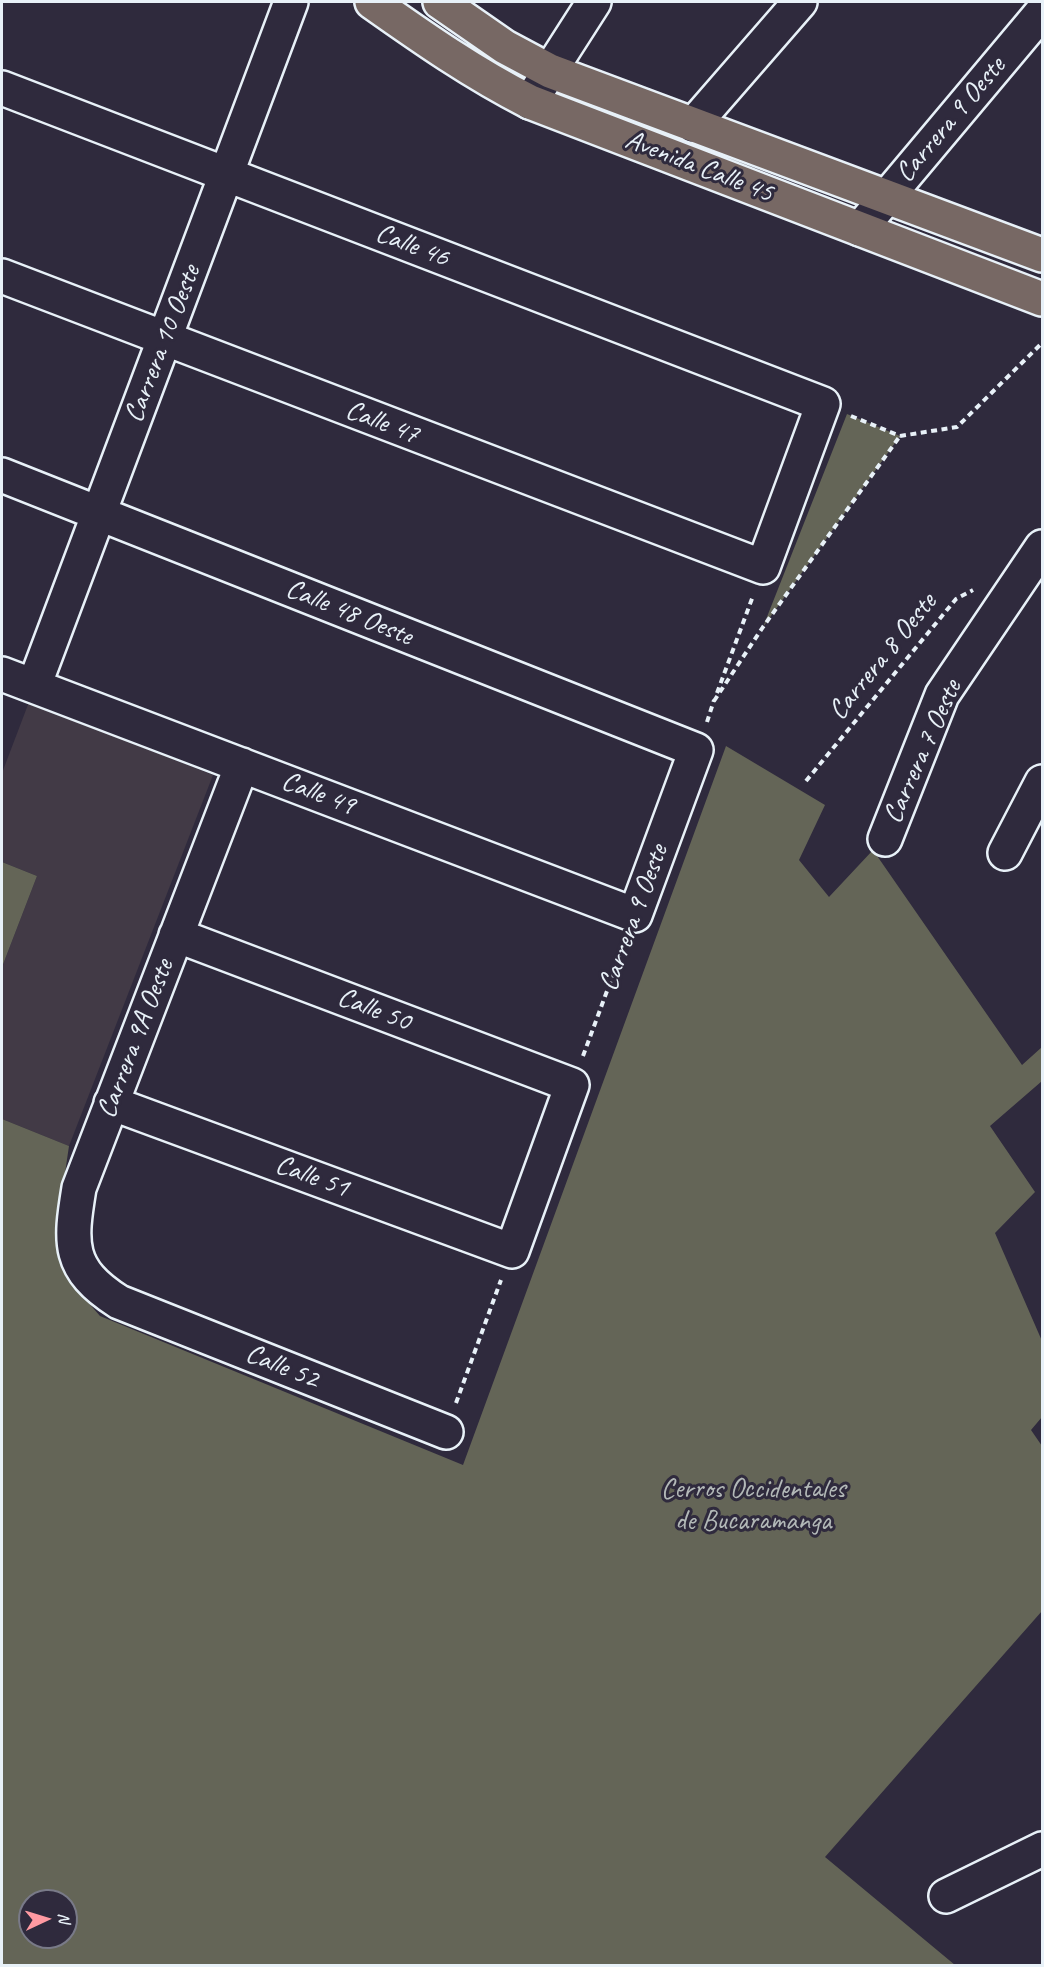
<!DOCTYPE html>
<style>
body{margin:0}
#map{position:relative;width:1044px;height:1967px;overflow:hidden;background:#2f2a3d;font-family:Caveat,sans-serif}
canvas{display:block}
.frame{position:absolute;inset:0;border:3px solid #e8f1f8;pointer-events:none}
.north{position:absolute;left:18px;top:1889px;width:60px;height:60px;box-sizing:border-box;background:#2f2a3d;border:2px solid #797a88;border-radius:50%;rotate:86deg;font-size:16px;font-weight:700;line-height:24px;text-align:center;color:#e8f1f8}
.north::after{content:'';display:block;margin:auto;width:21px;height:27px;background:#ff9aa2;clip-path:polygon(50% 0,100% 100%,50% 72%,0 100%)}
</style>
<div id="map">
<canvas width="1044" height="1967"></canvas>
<div class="frame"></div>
<div class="north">N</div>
</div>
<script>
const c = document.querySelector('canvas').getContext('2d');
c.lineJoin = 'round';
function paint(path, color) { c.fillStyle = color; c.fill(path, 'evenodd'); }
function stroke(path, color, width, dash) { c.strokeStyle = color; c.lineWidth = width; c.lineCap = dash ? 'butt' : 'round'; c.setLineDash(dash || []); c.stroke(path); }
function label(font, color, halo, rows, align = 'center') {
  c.font = font + ' Caveat,sans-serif'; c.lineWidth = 6; c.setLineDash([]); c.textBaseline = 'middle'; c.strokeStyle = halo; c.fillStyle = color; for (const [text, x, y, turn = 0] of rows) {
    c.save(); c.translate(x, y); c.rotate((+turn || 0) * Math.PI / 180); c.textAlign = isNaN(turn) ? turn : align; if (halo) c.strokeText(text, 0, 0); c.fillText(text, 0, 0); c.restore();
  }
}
paint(new Path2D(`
 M29 702 213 775 69 1146 2 1119V967L37 876 2 862V773Z`), '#423a46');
paint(new Path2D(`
 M847 414 900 436 763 627Z
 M726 746 825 805 799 860 829 897 873 850 1022 1065 1042 1047V1081L990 1126 1035 1192 995 1233 1042 1341V1417L1031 1430 1042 1446V1611L825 1857 955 1965H2V1119L69 1146 57 1227 66 1277 100 1316 463 1465ZM30 1901H66V1937H30Z
 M2 862 37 876 2 967Z`), '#646557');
const street = new Path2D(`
 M2 88 823 404 763 567 2 276
 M530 102 594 2
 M693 125 800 2
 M860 229 1042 12
 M2 475 696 750 635 915 2 674
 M34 686 291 2
 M242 765 79 1188C70 1243 67 1269 119 1302L446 1432
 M885 839 942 695 1042 547
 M1005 853 1042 782
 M111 1103 512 1251 572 1085 176 935
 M946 1896 1042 1849`);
const primary = new Path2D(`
 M372 2C423 38 473 73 530 102L1042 299
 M440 2 505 47 550 71 1042 255`);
stroke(street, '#e8f1f8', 38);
stroke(primary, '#e8f1f8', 38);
stroke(new Path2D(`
 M851 416 900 436
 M900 436 957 427 1042 343
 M717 693 753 596
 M714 701 763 627 900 436
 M707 722 714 700
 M806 781 956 599 973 590
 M583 1056 624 945
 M456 1403 501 1280`), '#e8f1f8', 4, [6, 4.5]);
stroke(street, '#2f2a3d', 33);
stroke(primary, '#776864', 33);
label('28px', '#e8f1f8', '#2f2a3d', [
 ["Carrera 9 Oeste",951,120,-50],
 ["Avenida Calle 45",699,167,21],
 ["Calle 46",412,246,21],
 ["Carrera 10 Oeste",163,344,-69],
 ["Calle 47",382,423,21],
 ["Calle 48 Oeste",349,613,22],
 ["Carrera 8 Oeste",883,657,-51],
 ["Carrera 7 Oeste",923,752,-66],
 ["Calle 49",318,794,21],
 ["Carrera 9 Oeste",634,918,-70],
 ["Calle 50",374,1010,21],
 ["Carrera 9A Oeste",136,1039,-69],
 ["Calle 51",312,1177,20],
 ["Calle 52",282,1367,22]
]);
label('28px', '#b3b9b8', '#2f2a3d', [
 ["Cerros Occidentales",753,1490],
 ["de Bucaramanga",753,1522]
]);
</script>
